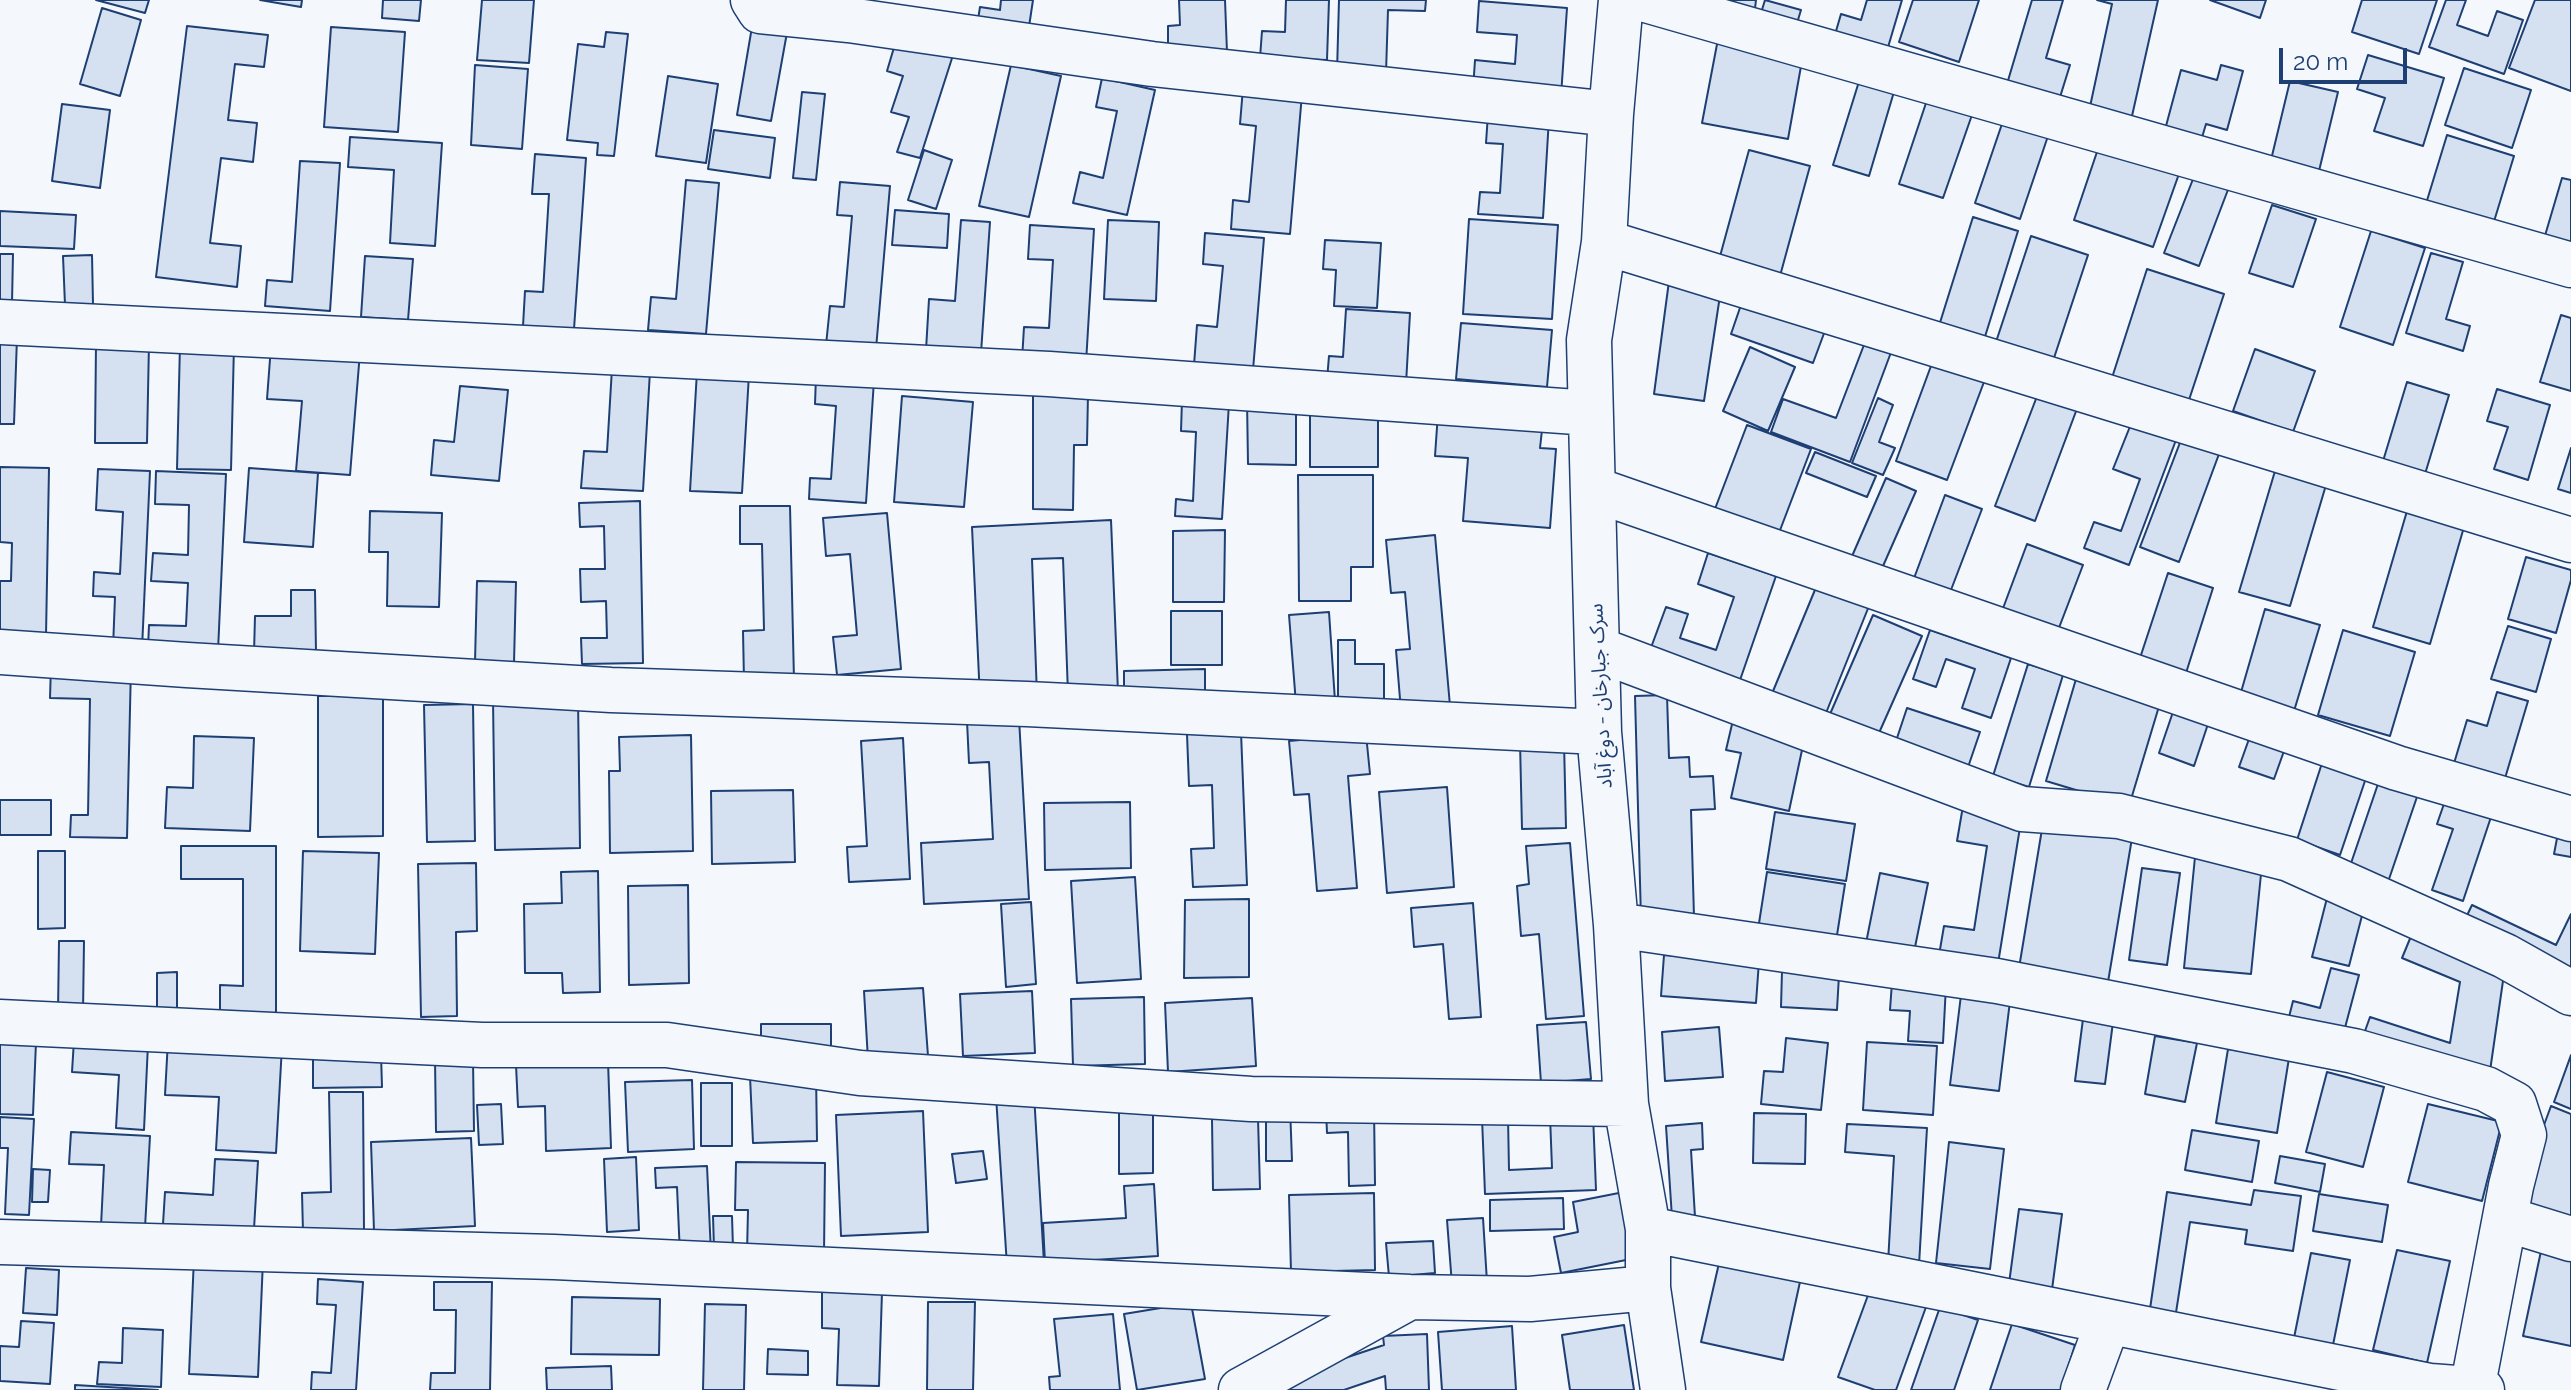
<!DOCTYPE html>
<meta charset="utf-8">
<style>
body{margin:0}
#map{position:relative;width:2571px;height:1390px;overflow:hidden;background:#f4f7fb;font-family:Raleway,sans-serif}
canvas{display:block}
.scale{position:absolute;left:2279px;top:48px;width:128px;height:36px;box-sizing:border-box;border:4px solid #1d3f73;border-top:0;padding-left:10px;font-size:24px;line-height:28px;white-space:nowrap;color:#1d3f73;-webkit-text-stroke:6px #f4f7fb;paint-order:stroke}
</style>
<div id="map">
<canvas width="2571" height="1390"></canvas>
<div class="scale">20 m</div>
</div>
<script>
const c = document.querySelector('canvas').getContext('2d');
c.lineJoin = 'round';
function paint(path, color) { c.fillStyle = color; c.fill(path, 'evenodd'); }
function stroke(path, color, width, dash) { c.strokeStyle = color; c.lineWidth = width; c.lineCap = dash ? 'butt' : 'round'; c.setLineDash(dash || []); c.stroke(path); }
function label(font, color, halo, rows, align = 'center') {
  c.font = font + ' Raleway,"Noto Sans Arabic",sans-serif'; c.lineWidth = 6; c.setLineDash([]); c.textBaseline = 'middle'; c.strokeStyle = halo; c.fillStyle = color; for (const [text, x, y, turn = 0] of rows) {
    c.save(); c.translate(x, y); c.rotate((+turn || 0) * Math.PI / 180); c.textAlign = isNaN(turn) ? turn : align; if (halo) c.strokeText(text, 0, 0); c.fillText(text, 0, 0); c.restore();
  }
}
const building = new Path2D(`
 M96 0H149L145 13Z
 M260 0H302L301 7Z
 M383 0H421L419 21 382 18Z
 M482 0H534L529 63 477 60Z
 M1001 0H1033L1027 40 976 32 980 7 1000 10Z
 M1179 0H1225L1227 52 1168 54V26L1180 25Z
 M1286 0H1329L1327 60 1260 58 1262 31 1285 32Z
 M1339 0H1426L1425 11 1388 10 1386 73 1337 72Z
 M1711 0H1756L1754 17Z
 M1765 0 1801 10 1794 33 1758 23Z
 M1867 0H1902L1886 54 1834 38 1841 14 1861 20Z
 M1913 0H1979L1959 62 1899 42Z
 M2032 0H2063L2046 58 2070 65 2056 110 2004 94Z
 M2097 0H2158L2130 125 2088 116 2112 4Z
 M2210 0H2266L2260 18Z
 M2362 0H2437L2419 54 2352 32Z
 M2446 0H2466L2457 25 2488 36 2497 11 2523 20 2504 74 2429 47Z
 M2535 0H2571V91L2509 68Z
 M1479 1 1567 8 1561 96 1473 90 1475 60 1515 64 1517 35 1477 32Z
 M102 8 141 20 120 96 80 84Z
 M753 21 788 27 771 121 737 115Z
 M187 26 268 35 264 67 235 64 228 120 257 123 253 162 221 158 210 243 241 246 237 287 156 277Z
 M331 27 405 32 398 132 324 127Z
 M606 32 628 34 614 156 597 155 598 143 567 140 578 44 604 47Z
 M898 34 954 52 920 158 897 152 909 117 891 112 903 76 887 71Z
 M1718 39 1803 55 1788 139 1702 123Z
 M2368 55 2444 78 2423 146 2374 131 2385 98 2357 89Z
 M475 65 528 69 522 149 471 145Z
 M1011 65 1061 76 1029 217 979 206Z
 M2221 65 2243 71 2227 130 2206 124 2198 151 2162 141 2181 70 2217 80Z
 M2464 68 2531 90 2512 148 2445 125Z
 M1861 75 1896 85 1869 176 1833 165Z
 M668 76 718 84 706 163 656 156Z
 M1102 78 1155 90 1127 215 1073 203 1080 172 1103 178 1117 111 1096 107Z
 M2290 81 2338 92 2319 171 2271 160Z
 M1243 88 1302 94 1290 234 1231 229 1233 200 1249 202 1256 126 1240 124Z
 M802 92 825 94 816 180 793 178Z
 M1928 97 1973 112 1943 198 1899 184Z
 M62 104 110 110 100 188 52 181Z
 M1488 114 1549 118 1543 218 1478 214 1480 192 1500 193 1503 144 1486 143Z
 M2004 118 2049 133 2020 219 1975 203Z
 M714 130 775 138 770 178 708 169Z
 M2447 135 2514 156 2492 228 2425 207Z
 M350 137 442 143 435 246 390 243 394 170 348 167Z
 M2100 143 2180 171 2153 247 2074 220Z
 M924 150 952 160 936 209 908 200Z
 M1749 150 1810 166 1780 276 1719 260Z
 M535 154 586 158 574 329 523 326 525 291 543 292 549 194H532Z
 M300 161 340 163 330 311 265 306 267 280 292 282Z
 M2195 174 2229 187 2199 266 2164 253Z
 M2562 178 2571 180V248L2544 239Z
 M686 180 719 183 706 334 648 330 651 297 676 299Z
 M840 182 890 186 876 349 826 345 830 306 844 307 852 216 837 215Z
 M2272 205 2316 219 2293 287 2249 273Z
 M895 210 949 214 947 248 892 245Z
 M0 211 76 215 74 249 0 246Z
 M1973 217 2018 231 1983 343 1938 329Z
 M1469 219 1558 225 1552 319 1463 314Z
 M961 220 990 222 981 353 926 350 929 299 955 301Z
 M1108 220 1159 222 1156 301 1104 299Z
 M1030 225 1094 229 1086 363 1022 360 1024 327 1049 328 1053 260 1028 259Z
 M2371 231 2425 248 2393 345 2340 327Z
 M1205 233 1264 238 1253 370 1194 365 1197 325 1217 327 1223 266 1203 264Z
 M2031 236 2088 255 2051 367 1994 348Z
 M1325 240 1381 243 1377 308 1334 306 1336 270 1323 269Z
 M2431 253 2463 262 2446 319 2470 326 2463 351 2406 333Z
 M0 254H13L12 303H0Z
 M92 255 93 304 65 305 63 256Z
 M365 256 413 259 408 320 361 317Z
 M2147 269 2224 294 2186 409 2110 384Z
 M1669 281 1721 289 1704 401 1654 394Z
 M1743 299 1826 328 1813 363 1731 334Z
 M1346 309 1410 313 1406 384 1327 380 1329 356 1343 357Z
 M2561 315 2571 318V391L2540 382Z
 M1461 323 1552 330 1547 387 1456 379Z
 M0 336 17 337 14 424H0Z
 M1867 337 1893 347 1850 462 1771 432 1783 399 1836 418Z
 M96 343H149L147 443H95Z
 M180 344 234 345 231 470 177 469Z
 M271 346 360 352 350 475 296 471 302 401 267 399Z
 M1750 347 1795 367 1768 431 1723 411Z
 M2255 349 2315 371 2293 432 2233 411Z
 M1935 355 1987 374 1947 480 1896 461Z
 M612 368 650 371 643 491 581 488 584 451 607 452Z
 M697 371 749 374 742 493 690 491Z
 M816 376 874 380 866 503 809 499 810 478 831 479 836 406 815 404Z
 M2407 382 2449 395 2422 484 2380 471Z
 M460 386 508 390 499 481 431 475 434 440 454 442Z
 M2497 389 2550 405 2528 480 2494 469 2508 427 2487 421Z
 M2039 391 2078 406 2035 521 1995 506Z
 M1033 394H1088L1087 445H1074L1073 510 1033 509Z
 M902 396 973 402 964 507 894 502Z
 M1878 398 1893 405 1879 442 1895 448 1883 475 1852 463Z
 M1182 400 1229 403 1222 519 1175 516 1176 499 1193 501 1196 432 1181 431Z
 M1247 400H1296V465L1248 464Z
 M1310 404H1378V467H1310Z
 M1438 413 1543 421 1540 448 1556 449 1550 528 1463 521 1468 458 1435 456Z
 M2131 424 2176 440 2129 565 2084 548 2094 522 2121 531 2140 479 2113 469Z
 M1747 425 1811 449 1774 546 1710 522Z
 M2181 440 2219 454 2179 562 2140 547Z
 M2571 448V493L2558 489Z
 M1815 452 1876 476 1867 497 1806 473Z
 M0 467 49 468 46 636 0 635V581H11L12 543 0 542Z
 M249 468 318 473 313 547 244 542Z
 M98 469 150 471 142 649 113 648 115 597 93 596 94 572 120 574 123 512 96 510Z
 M156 471 226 474 218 651 148 648 149 625 186 626 188 583 151 581 153 553 188 555 189 505 155 504Z
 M2275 471 2326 485 2290 606 2239 592Z
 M1298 475H1373V567H1351V601H1299Z
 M1886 478 1916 491 1876 582 1846 570Z
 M1945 495 1982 509 1946 603 1910 589Z
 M640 501 643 663 582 664 581 638H607L606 601 581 602 580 569H605L604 526 580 527 579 503Z
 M740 506H790L794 680 744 681 743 631 764 630 762 544H740Z
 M370 511 442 513 439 607 387 606 388 552H369Z
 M2407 511 2464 527 2430 644 2373 627Z
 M887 513 901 669 837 675 833 637 857 635 850 554 826 556 823 518Z
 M1111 520 1118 692 1068 694 1063 558 1032 559 1037 696 980 699 972 527Z
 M1225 530 1224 602H1173V531Z
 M1435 535 1450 706 1401 711 1396 650 1410 649 1405 592 1391 593 1386 540Z
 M2027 544 2083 565 2057 633 2002 611Z
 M1708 553 1776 576 1739 683 1649 653 1666 607 1688 614 1680 638 1716 650 1734 597 1698 584Z
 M2526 557 2571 570V580L2556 633 2508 619Z
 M2168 573 2213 588 2186 673 2140 658Z
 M477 581 516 582 514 663 475 662Z
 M1817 585 1869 606 1824 718 1771 696Z
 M291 590H315L316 652 254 653 255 616H291Z
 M2265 609 2320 625 2291 721 2237 706Z
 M1171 611H1222V665H1171Z
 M1329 612 1335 701 1296 704 1289 615Z
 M1873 615 1922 636 1875 742 1827 721Z
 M2508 626 2551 639 2536 692 2491 679Z
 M1930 630 2011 658 1991 718 1962 708 1975 669 1946 659 1936 687 1913 679Z
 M2343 630 2415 652 2390 736 2318 715Z
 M1338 640H1355V664H1384V706H1338Z
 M2028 664 2063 675 2029 787 1993 776Z
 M51 665 131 666 127 838 70 837 71 815H88L90 699 50 698Z
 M1205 669V702L1124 704V671Z
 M2076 679 2160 703 2129 806 2046 781Z
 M2497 692 2528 701 2503 785 2452 770 2467 720 2487 726Z
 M383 695V836L318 837V696Z
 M1667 695 1669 758 1689 757 1690 777 1713 776 1715 809 1691 810 1694 917 1641 919 1635 696Z
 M578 698 580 848 495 850 493 699Z
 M473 704 475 841 427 842 424 705Z
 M2175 706 2210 718 2194 766 2159 753Z
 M1907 708 1980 732 1965 776 1892 753Z
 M1019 718 1029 899 924 904 921 843 993 839 989 762 969 763 967 721Z
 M1733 720 1805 736 1789 811 1731 798 1741 753 1726 750Z
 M1241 732 1247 885 1193 887 1191 849 1214 848 1212 785 1189 786 1187 734Z
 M1366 734 1370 774 1348 776 1357 888 1317 891 1309 794 1294 795 1289 741Z
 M691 735 693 851 610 853 609 771H620L619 737Z
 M194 736 254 738 250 831 165 828 167 787 193 788Z
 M903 738 910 879 849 882 847 847 867 846 861 741Z
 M2249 739 2284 751 2274 779 2239 767Z
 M1520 742H1564L1566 828 1522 829Z
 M2323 760 2367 775 2340 855 2297 840Z
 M2380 778 2419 791 2387 885 2348 872Z
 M1447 787 1454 887 1387 893 1379 792Z
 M793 790 795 862 712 864 711 791Z
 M2446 798 2492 814 2463 901 2432 890 2453 829 2437 824Z
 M0 800H51V835H0Z
 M1130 802 1131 868 1045 870 1044 803Z
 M1963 806 2022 815 1996 976 1937 967 1944 926 1974 930 1987 846 1957 841Z
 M1775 812 1855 824 1846 881 1766 869Z
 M2044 817 2133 832 2108 982 2019 968Z
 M2558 833 2571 835V857L2554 854Z
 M1570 843 1584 1016 1546 1019 1539 934 1521 936 1517 886 1529 884 1526 846Z
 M181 846H276V1021H220V985L243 986V879H181Z
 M38 851H65V928L38 929Z
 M303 851 379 853 375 954 300 951Z
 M2195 857 2262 864 2251 974 2184 968Z
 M476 863 477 931 456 932 457 1016 421 1017 418 864Z
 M2142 868 2180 873 2167 965 2129 960Z
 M598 871 600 992 563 993 562 973H525L524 904 562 903 561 872Z
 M1767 872 1845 884 1835 948 1757 936Z
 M1880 873 1928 883 1913 957 1865 948Z
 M1135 877 1141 979 1077 983 1071 881Z
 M688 885 689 983 629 985 628 886Z
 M2328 894 2365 904 2349 966 2312 957Z
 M1249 899V977L1184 978 1185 900Z
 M1031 902 1036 984 1006 987 1001 904Z
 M1473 903 1481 1017 1449 1019 1443 944 1414 947 1411 908Z
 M2472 905 2556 945 2571 914V983L2460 930Z
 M2414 929 2505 967 2488 1085 2360 1045 2370 1017 2450 1043 2460 982 2402 958Z
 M59 941H84L83 1012H58Z
 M1664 955 1759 961 1756 1003 1661 996Z
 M2331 968 2359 975 2342 1039 2287 1025 2293 1001 2320 1008Z
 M1782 971 1839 975 1837 1010 1781 1007Z
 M177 972V1015H157V973Z
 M1892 982 1946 985 1943 1043 1908 1041 1910 1011 1890 1010Z
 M923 988 928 1056 868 1060 864 991Z
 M1032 991 1035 1053 963 1056 960 994Z
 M1961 995 2010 1001 1999 1091 1950 1085Z
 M1144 997 1145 1064 1073 1066 1071 999Z
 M1252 998 1256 1066 1168 1072 1165 1003Z
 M2083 1019 2113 1022 2105 1084 2075 1081Z
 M1586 1022 1591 1079 1541 1083 1537 1025Z
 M761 1024H831V1050H761Z
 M1719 1027 1723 1077 1665 1081 1662 1032Z
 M2155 1036 2197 1043 2185 1102 2145 1094Z
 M1786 1038 1828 1043 1821 1110 1761 1104 1764 1071 1783 1072Z
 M74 1040 148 1044 144 1130 116 1128 119 1075 72 1072Z
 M168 1040 282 1046 276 1153 216 1150 219 1097 165 1095Z
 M0 1041 36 1042 33 1115 0 1114Z
 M1867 1042 1937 1046 1933 1115 1863 1110Z
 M2228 1049 2289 1058 2277 1133 2216 1123Z
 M381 1054 382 1087 313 1088V1055Z
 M2571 1055V1109L2554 1102Z
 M435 1059H473L474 1131 436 1132Z
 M608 1061 611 1148 546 1151 545 1106 518 1107 516 1065Z
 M2327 1072 2384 1087 2363 1167 2306 1152Z
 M816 1074 817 1141 753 1143 750 1076Z
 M692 1080 694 1149 628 1152 625 1082Z
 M701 1083H732V1146H701Z
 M329 1092H363L364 1231 303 1232 302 1193 331 1192Z
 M1034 1094 1044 1263 1007 1266 996 1096Z
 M501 1104 503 1144 479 1145 477 1105Z
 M1119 1104H1153V1173L1119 1174Z
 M2428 1104 2502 1122 2482 1201 2408 1182Z
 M1290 1106 1292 1161H1266V1107Z
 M2551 1106 2571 1114V1221L2516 1201Z
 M1374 1108 1375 1185 1349 1186 1348 1132 1327 1133 1326 1110Z
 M923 1111 928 1232 841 1236 836 1115Z
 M1754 1113 1806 1114 1805 1164 1753 1163Z
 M1593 1114 1596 1190 1485 1194 1482 1118 1508 1117 1509 1170 1552 1168 1550 1116Z
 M0 1117 34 1119 29 1215 5 1214 8 1148H0Z
 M1258 1118 1260 1189 1213 1190 1212 1119Z
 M1702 1123 1703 1149 1691 1150 1695 1217 1672 1218 1666 1126Z
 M1847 1124 1927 1128 1919 1265 1888 1263 1894 1156 1845 1152Z
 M2192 1130 2259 1141 2252 1182 2185 1170Z
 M71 1132 150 1136 145 1228 101 1226 104 1165 69 1164Z
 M471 1138 475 1226 374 1231 371 1142Z
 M1949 1142 2004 1149 1990 1269 1936 1263Z
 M983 1151 987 1179 956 1183 952 1154Z
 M2280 1156 2325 1164 2320 1192 2275 1183Z
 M636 1157 639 1230 607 1232 604 1159Z
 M215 1159 258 1161 254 1229 163 1224 165 1192 213 1195Z
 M736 1162 825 1163 824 1254 747 1253 748 1210H735Z
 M707 1166 711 1253 680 1255 677 1187 656 1188 655 1168Z
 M33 1169 50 1170 48 1202H32Z
 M1154 1184 1158 1256 1045 1263 1043 1223 1126 1218 1124 1186Z
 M2254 1190 2301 1196 2293 1251 2245 1244 2247 1230 2190 1222 2175 1319 2149 1316 2167 1192 2251 1205Z
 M1624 1192 1636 1258 1561 1273 1554 1237 1578 1232 1573 1202Z
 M1374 1193 1375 1270 1291 1272 1289 1195Z
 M2319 1194 2388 1205 2382 1242 2313 1231Z
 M1563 1198 1564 1229 1490 1231V1200Z
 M2019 1209 2062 1214 2051 1297 2008 1291Z
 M713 1216H732L733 1248 714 1249Z
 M1483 1218 1487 1282 1452 1285 1447 1220Z
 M1433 1241 1435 1273 1389 1277 1386 1243Z
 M1722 1250 1803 1268 1783 1360 1701 1342Z
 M2397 1250 2450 1261 2427 1363 2373 1350Z
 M2541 1251 2571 1258V1346L2523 1336Z
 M2311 1253 2350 1260 2333 1345 2294 1338Z
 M194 1257 263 1260 258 1377 189 1374Z
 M26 1268 59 1270 57 1315 23 1313Z
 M318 1279 363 1282 356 1390H311L312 1372 331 1373 336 1305 317 1304Z
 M434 1282H492L490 1390H430L431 1373H455L456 1310H434Z
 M1871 1287 1926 1307 1896 1390H1875L1838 1377Z
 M822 1290 882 1292 879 1386 837 1385 839 1329 822 1328Z
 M572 1297 660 1299 659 1355 571 1354Z
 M928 1302H975L973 1390H927Z
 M1191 1303 1205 1379 1137 1390 1124 1314Z
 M705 1304 746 1305 744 1390H703Z
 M1940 1307 1978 1320 1954 1390H1911Z
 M1113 1314 1120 1390H1050L1049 1377 1060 1376 1054 1319Z
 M21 1321 54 1323 50 1384 0 1381V1346L19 1347Z
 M2012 1324 2075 1345 2061 1390H1990Z
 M1624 1325 1634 1390H1570L1562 1335Z
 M1512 1326 1516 1390H1442L1438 1332Z
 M123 1328 163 1330 161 1387 97 1384 99 1362 122 1363Z
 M1427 1334 1429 1390H1386L1385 1376 1344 1390H1286L1282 1379 1384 1345 1383 1336Z
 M768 1349 808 1351V1375L767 1374Z
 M611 1366 612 1390H547L546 1368Z
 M75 1385 158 1390H75Z`);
paint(building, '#d5e0f0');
stroke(building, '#1d3f73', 2);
const minor = new Path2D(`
 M753 0 760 11 849 20 1152 64 1611 114
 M1621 0 1611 114 1604 242 1589 340 1599 732 1616 925 1626 1104 1648 1229V1288L1663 1390
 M1646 0 2571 265
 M1604 242 2571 540
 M0 322 1049 374 1590 413
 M1593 489 2397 768 2571 819
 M1597 649 2022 809 2119 816 2289 859 2505 956 2571 993
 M0 652 187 665 611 690 1027 704 1599 732
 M1616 925 1997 981 2354 1051 2486 1089 2514 1104 2524 1135 2511 1186 2472 1390
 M0 1022 482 1045H667L860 1073 1251 1099 1626 1104
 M2506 1219 2571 1239
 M1648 1229 2430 1386 2482 1390
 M0 1242 554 1257 1410 1297 1530 1299 1648 1288
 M1241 1390 1410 1297
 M2083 1390 2108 1322`);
stroke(minor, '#1d3f73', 47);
stroke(minor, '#f4f7fb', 44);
label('20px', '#1d3f73', '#f4f7fb', [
 ["سرک جبارخان - دوغ آباد",1601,696,-93]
]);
</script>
